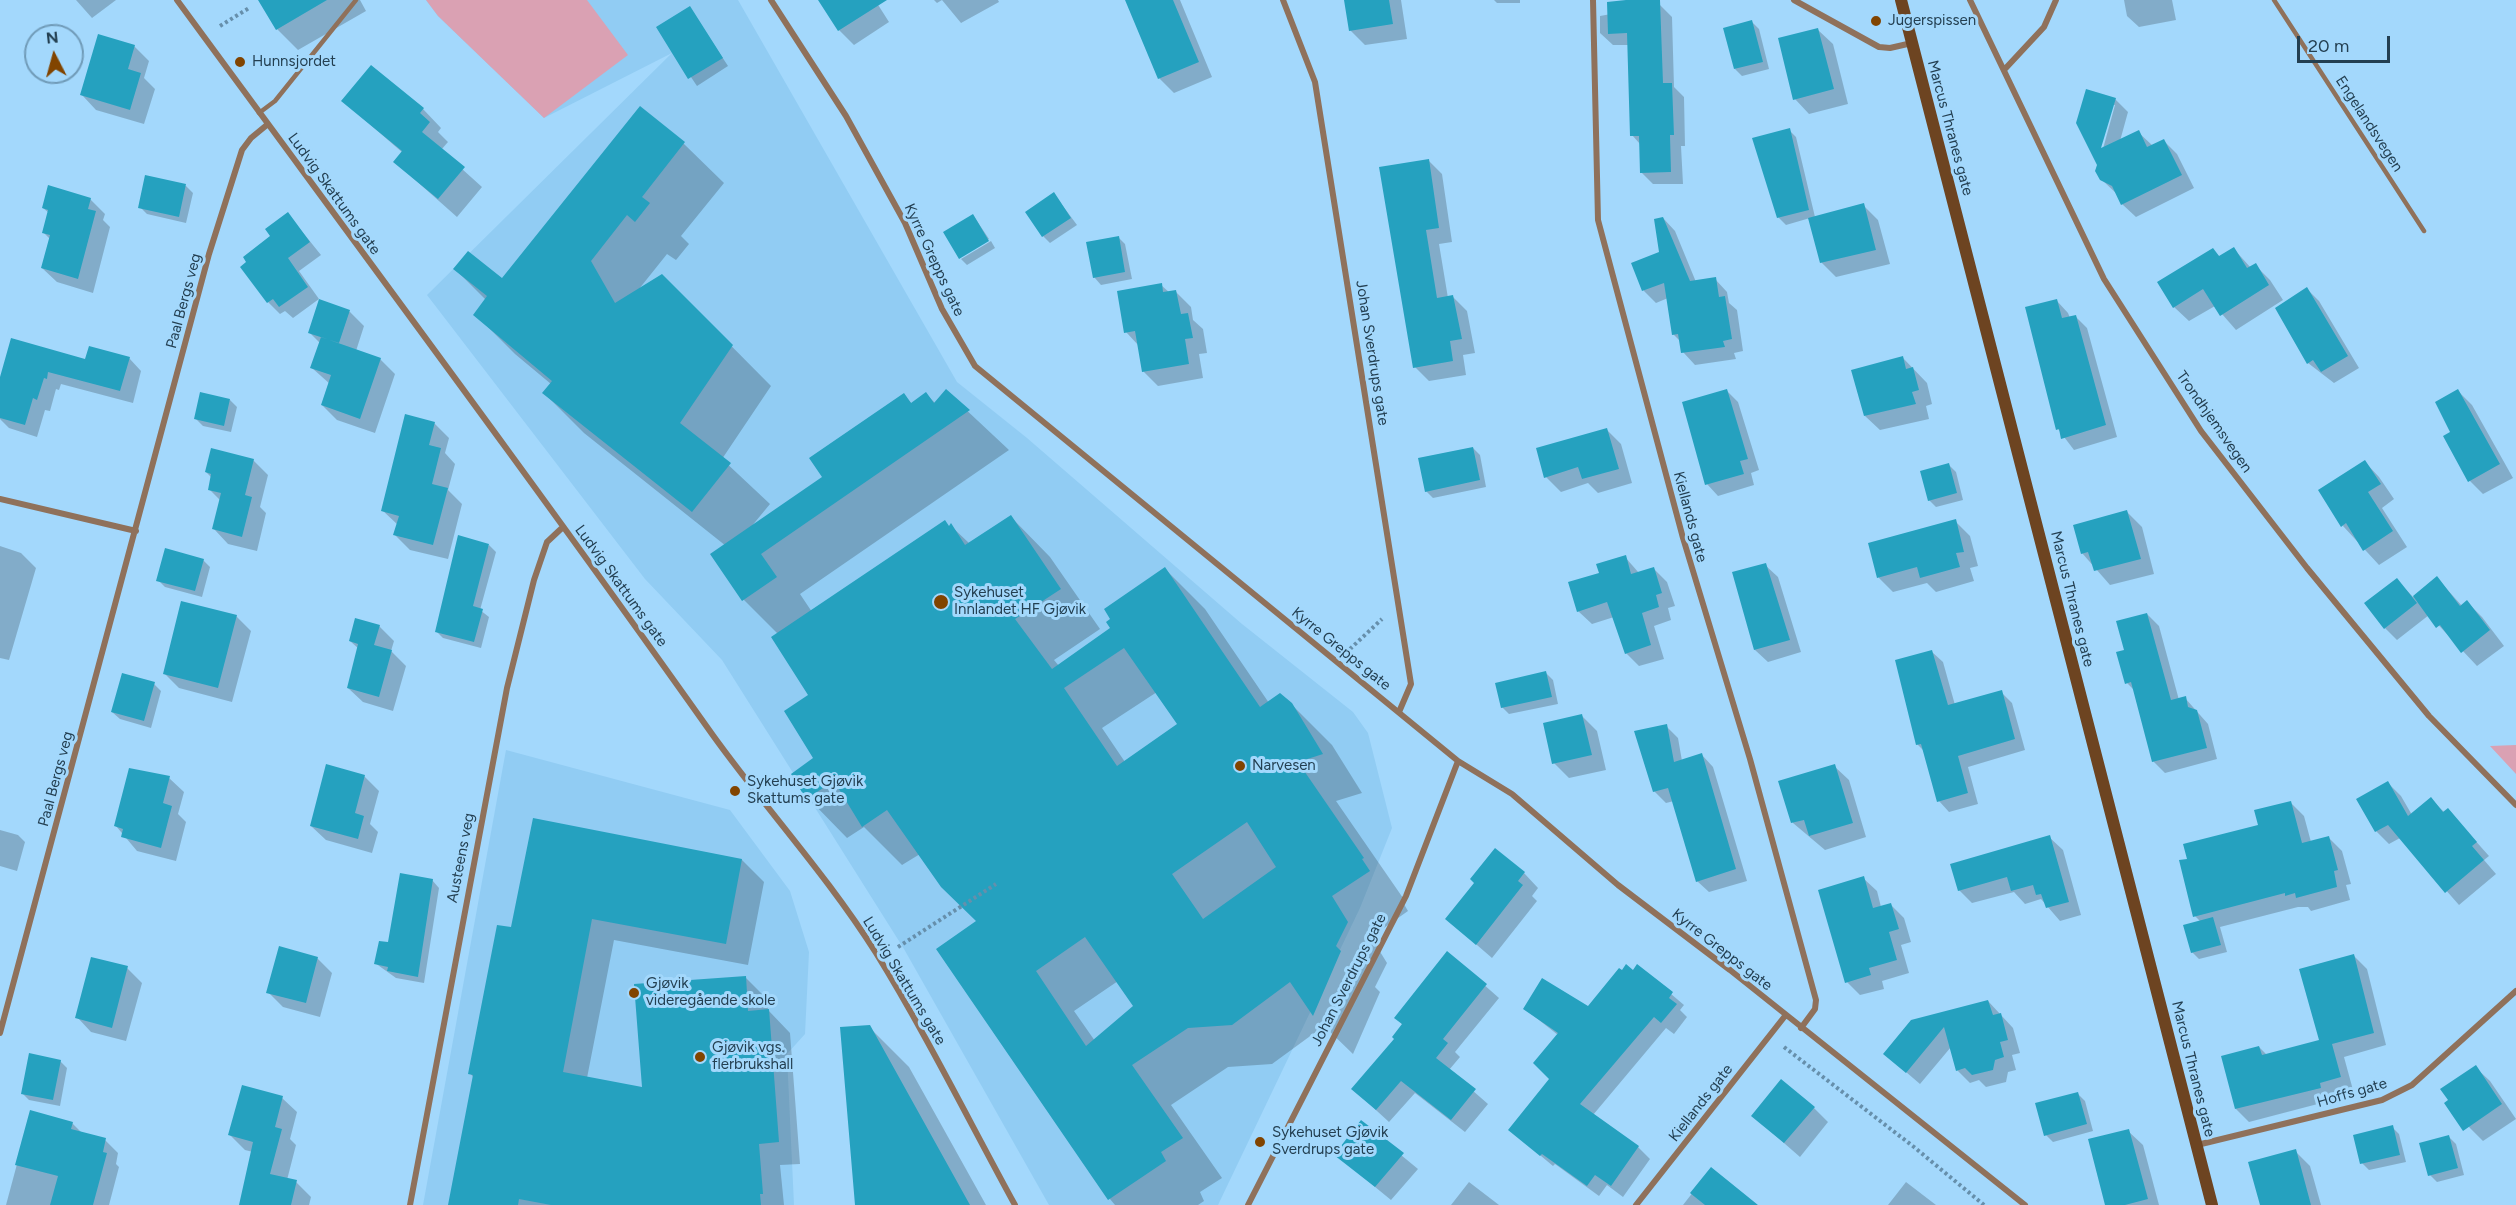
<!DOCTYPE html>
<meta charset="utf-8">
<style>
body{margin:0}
#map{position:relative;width:2516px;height:1205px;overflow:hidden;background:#a3d8fc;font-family:Figtree,sans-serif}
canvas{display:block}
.north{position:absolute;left:24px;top:24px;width:60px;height:60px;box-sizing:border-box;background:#a3d8fc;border:2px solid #709bb8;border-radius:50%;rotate:354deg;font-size:16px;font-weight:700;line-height:24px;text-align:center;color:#233f51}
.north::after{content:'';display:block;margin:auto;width:21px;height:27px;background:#814400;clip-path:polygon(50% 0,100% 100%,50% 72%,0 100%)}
.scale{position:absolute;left:2297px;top:36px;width:93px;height:27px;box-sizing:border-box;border:3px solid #233f51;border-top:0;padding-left:8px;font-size:18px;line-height:21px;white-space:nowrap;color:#233f51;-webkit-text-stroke:4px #a3d8fc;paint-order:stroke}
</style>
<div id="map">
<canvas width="2516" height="1205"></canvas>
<div class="north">N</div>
<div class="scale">20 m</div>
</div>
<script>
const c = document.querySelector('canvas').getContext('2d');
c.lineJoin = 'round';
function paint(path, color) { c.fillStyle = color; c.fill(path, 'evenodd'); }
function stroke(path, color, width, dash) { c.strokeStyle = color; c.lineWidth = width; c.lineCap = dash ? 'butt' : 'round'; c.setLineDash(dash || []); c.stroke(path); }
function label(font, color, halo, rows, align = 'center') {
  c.font = font + ' Figtree,sans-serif'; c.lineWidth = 6; c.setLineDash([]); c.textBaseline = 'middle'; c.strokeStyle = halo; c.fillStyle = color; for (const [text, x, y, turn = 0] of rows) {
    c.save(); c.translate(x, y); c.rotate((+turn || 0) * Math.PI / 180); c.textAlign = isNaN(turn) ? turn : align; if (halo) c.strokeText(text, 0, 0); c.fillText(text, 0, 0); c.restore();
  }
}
paint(new Path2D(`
 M426 0H738L957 382 1027 438 1242 624 1353 712 1368 733 1392 828 1360 908 1218 1205H1049L904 949 722 660 645 579 427 295 672 53 544 118 438 16Z
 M506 750 730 810 790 891 809 952 805 1034 787 1054 794 1205H423Z`), '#91ccf3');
paint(new Path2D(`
 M426 0H587L628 55 544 118 438 16Z
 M2516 745V774L2490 746Z`), '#daa1b3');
paint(new Path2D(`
 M76 0H116L92 18Z
 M259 0H360L366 11 298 50 277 29Z
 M820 0H875L889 22 854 45 839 30Z
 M934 0H998L999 2 961 23 942 0 937 3Z
 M1127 0H1180L1212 77 1174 93 1159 78Z
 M1346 0H1401L1407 39 1365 45 1350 30Z
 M1494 0H1520V3H1497Z
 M2124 0H2172L2176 20 2139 27 2127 16Z
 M1660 5 1672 17 1674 87 1684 97 1685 146H1681L1683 184H1653L1641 172 1640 144 1632 135 1629 45H1613L1600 33V16Z
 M690 8 728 66 697 86 658 28Z
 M1752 22 1759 29 1769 69 1742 76 1735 69Z
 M1818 30 1833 44 1848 104 1809 114 1795 99Z
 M134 46 149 61 144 78 155 89 144 124 96 110 82 95Z
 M2115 99 2128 112 2120 141 2138 132 2153 146 2164 141 2177 154 2194 188 2136 217 2122 204 2118 195 2101 179 2098 165 2078 123ZM2112 105H2115L2101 156 2098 155Z
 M343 101 423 109 441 128 438 132 448 142 441 150 482 187 457 217 395 162 403 153Z
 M640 109 684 144 724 183 681 236 689 244 676 260 667 254 639 289 662 276 771 386 722 459 770 504 751 527 824 478 904 395 912 404 926 394 935 403 946 391 1009 450 800 594 812 612 951 526 970 544 1011 517 1050 557 1100 629 1054 660 1059 666 1112 628 1165 569 1205 609 1269 703 1291 704 1332 745 1362 793 1336 801 1403 898 1401 899 1408 911 1371 937 1387 963 1375 987 1380 992 1353 1054 1324 1026 1272 1064 1228 1067 1171 1105 1222 1178 1200 1192 1204 1201 1198 1205H1115L1110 1199 938 950 978 922 920 854 902 865 864 827 847 838 808 798 793 774 815 759 810 695 778 634 744 600 726 546 584 433 544 393 551 384 515 354 475 314 486 300 455 269 502 280ZM1157 692 1179 724 1125 762 1102 728ZM1118 981 1135 1006 1095 1041 1074 1011Z
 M1789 130 1796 137 1815 217 1863 205 1878 220 1890 264 1836 277 1821 262 1810 218 1786 225 1778 217 1754 139Z
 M1428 160 1442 174 1452 242 1439 244 1448 298 1453 297 1467 311 1475 353 1463 355 1466 375 1429 381 1415 367Z
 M147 177 186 186 193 193 186 223 147 214 140 207Z
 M1054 194 1077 225 1050 243 1043 236Z
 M90 199 105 214 103 220 110 227 93 293 57 282 42 268 50 239 43 232 49 213 43 208Z
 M288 214 321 255 299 271 319 299 293 318 285 311 280 314 268 302 272 236Z
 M973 215 989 239 960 257Z
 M1663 218 1675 231 1696 282 1715 279 1727 292 1729 303 1737 310 1743 351 1734 353 1736 359 1695 365 1683 352 1681 342 1673 334 1668 298 1656 303 1644 291 1633 264 1661 253Z
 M1118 237 1125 244 1132 279 1101 285 1094 277Z
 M991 241 995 248 967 265 961 259Z
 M2233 248 2251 268 2255 265 2270 280 2283 300 2236 330 2215 306 2189 321 2174 307 2213 250 2220 257Z
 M1161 285 1170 293 1176 292 1191 307 1193 320 1203 329 1207 353 1199 354 1203 378 1158 386 1143 371 1139 346 1126 332Z
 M2307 289 2319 301 2359 368 2334 383 2308 363Z
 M320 301 350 312 364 326 356 351 380 359 395 374 375 433 337 420 322 405 330 384 312 368 320 343 310 333Z
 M2057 301 2068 313 2070 318 2075 316 2087 328 2117 437 2074 450 2058 429Z
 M129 358 141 371 133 403 61 384 59 390 56 389 50 411 45 410 37 437 9 428 0 419V382L86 361Z
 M1903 358 1927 383 1932 404 1926 406 1929 419 1880 430 1865 416Z
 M1727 391 1738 402 1759 470 1751 473 1754 485 1718 496 1707 484 1684 403Z
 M2458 391 2472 405 2513 478 2483 494 2470 481 2452 433Z
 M230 400 237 407 231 432 203 426 196 419Z
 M434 423 449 438 445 453 455 464 448 490 462 504 448 559 410 550 395 535 398 525 382 510Z
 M1606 429 1621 444 1632 483 1598 493 1588 483 1561 492 1546 477Z
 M1473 448 1480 455 1486 487 1433 498 1426 491Z
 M253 460 268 475 260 507 266 513 257 551 228 544 214 529 221 501 209 489 212 478 206 472Z
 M2365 462 2379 477 2394 499 2382 508 2407 547 2379 565 2343 526Z
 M1949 465 1956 472 1963 500 1936 507 1929 500Z
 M2127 512 2142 527 2154 574 2110 585 2082 553Z
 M1955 521 1970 536 1978 566 1970 568 1974 581 1936 592 1927 583 1893 592 1879 578 1870 544Z
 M489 545 496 552 480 610 489 617 481 648 443 638 436 631Z
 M0 546 21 553 36 568 9 660 0 658Z
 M1625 557 1639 573 1654 569 1667 582 1675 606 1668 608 1671 620 1654 626 1664 659 1639 666 1626 653 1614 617 1592 624 1578 611 1600 574Z
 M203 560 210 567 202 597 165 587 158 580Z
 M1765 565 1778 577 1801 652 1768 662 1755 650Z
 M2437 578 2462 606 2467 602 2482 617 2504 646 2477 666 2429 615 2397 640 2385 628 2397 580 2413 597Z
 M2147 614 2159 626 2179 700 2185 698 2208 724 2217 759 2165 773 2153 761 2135 691 2127 683 2126 651Z
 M236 616 251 631 232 702 179 688 164 673Z
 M379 626 394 641 391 651 406 666 393 711 363 702 348 688 359 649 350 641Z
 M1932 652 1943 662 1955 705 2001 692 2012 703 2025 750 1968 767 1978 804 1949 812 1939 801 1925 752 1917 744Z
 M1546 673 1553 680 1558 704 1509 714 1502 707Z
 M154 684 161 691 151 728 120 719 112 712Z
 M1582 716 1597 731 1606 770 1569 778 1554 763Z
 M1666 726 1678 738 1682 761 1702 755 1713 767 1747 881 1709 892 1697 881 1674 801 1666 803 1654 791Z
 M1834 766 1849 780 1866 837 1825 850 1793 823 1780 782Z
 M364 776 379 791 370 824 378 832 372 853 326 840 311 826Z
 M169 778 184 792 178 814 186 822 176 861 137 851 116 826Z
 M2388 783 2401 796 2412 815 2431 799 2445 813 2448 810 2489 856 2484 860 2496 874 2459 905 2400 838 2389 844 2376 831Z
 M2290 802 2304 816 2311 842 2328 837 2342 851 2351 884 2346 885 2350 900 2311 911 2308 907H2298L2220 927 2227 952 2199 959 2192 952 2201 922 2195 916 2188 860 2260 826Z
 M534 820 742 860 764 882 748 965 614 940 587 1078 644 1089 745 977 767 999 768 1010 790 1033 800 1164 780 1165 784 1205H450L474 1078 470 1073 513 929Z
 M0 830 18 835 25 842 17 871 0 866Z
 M2049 837 2063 850 2081 915 2060 921 2041 899 2025 904 2014 892 1972 903 1959 890Z
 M1524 873 1538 888 1532 896 1537 901 1492 958 1447 919Z
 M1863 878 1877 891 1881 907 1890 904 1904 918 1911 942 1901 945 1909 973 1882 981 1884 989 1860 995 1847 982Z
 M432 880 439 888 424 983 396 978 375 963Z
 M1448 953 1499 998 1455 1052 1460 1057 1449 1070 1488 1104 1465 1132 1415 1093 1389 1122 1353 1089 1396 1039 1403 1025 1396 1018Z
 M2354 956 2367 969 2386 1045 2344 1057 2353 1090 2332 1096 2333 1100 2249 1122 2236 1109 2259 1047 2267 1055 2320 1041Z
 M317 958 332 973 320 1017 283 1007 268 992Z
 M1638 966 1684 1005 1680 1010 1687 1017 1674 1034 1666 1028 1593 1115 1638 1147 1650 1159 1623 1197 1607 1185 1599 1196 1555 1164 1553 1166 1510 1130 1551 1079 1558 1035 1525 1009 1588 1007Z
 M127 968 142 983 126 1041 91 1032 77 1017Z
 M1988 1001 2013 1028 2020 1053 2012 1055 2016 1070 2008 1072 2006 1082 1986 1087 1979 1080 1970 1083 1957 1070 1951 1047 1920 1084 1885 1054Z
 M869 1027 909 1067 986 1205H857Z
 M60 1061 67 1068 60 1106 29 1100 22 1093Z
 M2475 1067 2490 1081 2516 1119 2483 1141 2469 1127Z
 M2078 1094 2085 1101 2093 1131 2053 1142 2046 1135Z
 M282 1098 297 1112 290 1139 296 1145 287 1180 296 1182 311 1197 309 1205H240L253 1152 245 1150 230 1135Z
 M1814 1108 1828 1122 1800 1157 1753 1116Z
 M31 1112 72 1123 83 1134 105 1140 118 1153 116 1164 119 1167 109 1205H6Z
 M1361 1122 1418 1169 1391 1200 1336 1155Z
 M2392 1127 2399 1134 2406 1162 2369 1170 2362 1163Z
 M2128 1131 2143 1145 2159 1205H2107Z
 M2449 1137 2456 1144 2464 1175 2437 1182 2430 1175Z
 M2295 1151 2310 1166 2321 1205H2261Z
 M1711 1169 1755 1205H1683Z
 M1469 1182 1499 1205H1451Z
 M1906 1182 1936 1205H1888Z`), '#0003');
paint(new Path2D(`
 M258 0H327L276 30Z
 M818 0H887L838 31Z
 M1125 0H1173L1199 62 1158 79Z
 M1344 0H1389L1393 24 1349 31Z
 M1626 0H1660L1663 83H1672L1674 135H1670L1671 172 1640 173 1639 136H1630L1627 33 1608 34 1607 2Z
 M690 6 723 58 688 79 656 27Z
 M1752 20 1763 62 1734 69 1723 28Z
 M1818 28 1834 89 1793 100 1778 38Z
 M98 34 135 45 128 69 141 73 130 110 80 95Z
 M371 65 424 108 420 113 430 122 422 132 465 167 438 199 393 162 402 151 341 101Z
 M2086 89 2116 98 2101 148 2139 130 2147 147 2164 139 2182 175 2121 205 2112 186 2100 180 2095 171 2097 165 2076 123Z
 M640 106 685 142 642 197 650 203 635 222 627 215 591 261 615 303 662 274 733 345 680 423 731 463 692 512 542 393 552 381 473 315 487 296 453 269 468 251 502 278Z
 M1790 128 1809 210 1777 218 1752 138Z
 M1429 159 1439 228 1426 230 1437 298 1453 295 1462 339 1450 341 1453 361 1413 368 1379 167Z
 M145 175 186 184 179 217 138 208Z
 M48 185 91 198 88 209 96 211 78 279 41 268 50 235 42 233 48 210 42 208Z
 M1054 192 1071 218 1042 237 1025 212Z
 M1864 203 1876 250 1820 263 1808 218Z
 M288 212 310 242 288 258 308 287 279 307 273 299 267 303 240 267 246 262 243 257 270 236 265 229Z
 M973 214 989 241 959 259 943 232Z
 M1663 217 1690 281 1716 277 1719 297 1725 296 1732 339 1723 341 1725 347 1681 353 1678 334 1672 335 1664 283 1642 291 1631 263 1659 252 1654 219Z
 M1119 236 1125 272 1093 278 1086 242Z
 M2234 247 2247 268 2256 263 2269 285 2220 316 2203 289 2173 308 2157 282 2213 248 2219 256Z
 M1162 283 1163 292 1176 290 1181 314 1188 313 1193 338 1185 339 1189 364 1142 372 1135 331 1124 333 1117 291Z
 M2307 287 2348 356 2321 372 2313 360 2307 364 2275 308Z
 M319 299 350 310 339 343 308 333Z
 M2057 299 2062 318 2076 315 2106 425 2061 439 2059 429 2056 430 2025 307Z
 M321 337 381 358 360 419 321 405 331 375 310 368Z
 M11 338 85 359 89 346 130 357 120 391 48 372 47 379 44 378 37 400 33 398 25 425 0 418V377Z
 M1903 356 1906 369 1913 367 1919 390 1912 392 1916 404 1864 416 1851 370Z
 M946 389 970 410 761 554 777 577 742 601 710 554 822 477 809 458 904 393 911 403 926 392 934 403Z
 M1727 389 1748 459 1740 461 1744 474 1705 485 1682 402Z
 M2458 389 2500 464 2468 482 2443 436 2450 432 2435 402Z
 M200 392 230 399 224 426 194 419Z
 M405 414 435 422 429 445 441 448 432 484 448 488 433 545 393 535 399 516 381 511Z
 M1607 428 1619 469 1582 479 1578 467 1544 478 1536 448Z
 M1473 447 1480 480 1425 492 1418 458Z
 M211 448 254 459 245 495 252 497 242 537 212 529 221 493 208 490 211 474 205 472Z
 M2365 460 2381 484 2368 492 2393 531 2363 551 2346 523 2341 527 2318 490Z
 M1949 463 1957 493 1928 501 1920 471Z
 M2127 510 2141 559 2094 571 2088 552 2081 554 2073 525Z
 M1011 515 1061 589 1015 619 1052 669 1110 628 1106 622 1110 619 1104 609 1165 567 1260 707 1280 693 1292 703 1323 754 1298 762 1364 858 1362 859 1370 871 1332 896 1348 922 1336 946 1341 951 1313 1016 1290 982 1232 1025 1188 1028 1132 1065 1183 1138 1161 1152 1166 1161 1108 1200 936 949 976 921 941 887 887 810 862 827 834 781 806 799 791 774 813 758 784 711 808 695 771 637 945 520 949 526 951 523 965 545ZM1124 648 1177 724 1117 766 1064 688ZM1247 822 1276 867 1203 919 1172 874ZM1085 937 1133 1006 1086 1046 1036 971Z
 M1956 519 1964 552 1956 553 1960 567 1920 578 1917 567 1877 578 1868 543Z
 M458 535 489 544 473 606 483 609 474 642 435 632Z
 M165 548 204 559 195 591 156 581Z
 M1626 555 1631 574 1654 567 1662 593 1656 595 1659 607 1642 613 1651 645 1625 654 1607 602 1577 612 1568 582 1599 573 1596 564Z
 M1766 563 1790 640 1754 650 1732 572Z
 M2437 576 2460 606 2467 600 2490 630 2461 653 2440 625 2436 628 2413 596Z
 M2397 578 2417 603 2384 629 2364 603Z
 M181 601 237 615 218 688 163 674Z
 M2147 613 2171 700 2186 696 2188 707 2197 710 2207 748 2152 762 2131 682 2125 684 2116 652 2124 650 2116 621Z
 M355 618 380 625 374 645 392 650 379 697 347 688 358 644 349 641Z
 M1932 650 1948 705 2002 690 2015 739 1958 756 1968 793 1937 802 1921 744 1916 745 1895 660Z
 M1546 671 1552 697 1501 708 1495 683Z
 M122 673 155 682 144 721 111 712Z
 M1582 714 1592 755 1552 764 1543 723Z
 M1667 724 1674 762 1702 753 1736 869 1696 882 1668 788 1653 792 1634 731Z
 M326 764 365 775 355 813 364 816 358 839 310 826Z
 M1835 764 1853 823 1809 836 1804 820 1791 823 1778 781Z
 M129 768 170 776 163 803 172 806 161 848 121 837 123 829 114 826Z
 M2388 781 2408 816 2431 797 2443 812 2448 808 2477 842 2472 846 2484 860 2445 893 2388 825 2375 832 2356 799Z
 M2291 801 2302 843 2329 836 2338 870 2334 871 2337 887 2296 898 2295 893 2285 896V893L2193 917 2179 860 2187 859 2183 844 2258 825 2254 810Z
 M533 818 742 859 726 944 592 919 563 1072 642 1087 634 984 746 976 748 1011 769 1009 779 1142 759 1144 763 1194H760L761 1205H551L519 1199 518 1205H448L473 1075 468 1074 497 925 511 927Z
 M2050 835 2069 902 2046 908 2041 894 2036 895 2033 885 2011 891 2007 877 1958 891 1950 864Z
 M1495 848 1525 872 1518 881 1523 885 1476 945 1445 919 1474 883 1470 879Z
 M400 873 433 879 418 977 387 971 388 967 374 964 379 941 388 942Z
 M1864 876 1873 908 1891 903 1899 929 1889 932 1897 960 1869 968 1871 975 1845 983 1818 890Z
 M2213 917 2221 945 2191 953 2183 925Z
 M279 946 318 957 306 1003 266 993Z
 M1447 951 1487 984 1443 1039 1448 1043 1436 1058 1476 1089 1451 1120 1401 1081 1376 1110 1351 1089 1394 1039 1392 1037 1402 1024 1394 1018Z
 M2354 954 2374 1033 2332 1044 2341 1077 2320 1083 2321 1088 2235 1109 2221 1056 2259 1046 2262 1055 2319 1040 2299 969Z
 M91 957 128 966 112 1028 75 1018Z
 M1626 964 1633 970 1637 964 1673 992 1669 998 1677 1004 1661 1023 1654 1017 1580 1104 1639 1146 1611 1186 1595 1175 1587 1186 1542 1154 1540 1156 1508 1130 1549 1079 1533 1063 1558 1033 1523 1009 1542 978 1588 1006 1619 968 1622 970Z
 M1988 1000 1993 1015 2001 1013 2008 1040 2000 1042 2004 1057 1995 1060 1993 1070 1972 1075 1965 1068 1956 1071 1944 1027 1906 1073 1883 1054 1911 1020Z
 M870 1025 970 1205H855L840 1027Z
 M29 1053 61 1060 53 1100 21 1094Z
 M2476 1065 2502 1104 2463 1131 2444 1103 2448 1100 2440 1089Z
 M1781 1079 1815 1107 1784 1143 1751 1116Z
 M242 1085 283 1096 275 1127 282 1129 270 1174 297 1180 291 1205H239L253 1142 228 1135Z
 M2078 1092 2087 1124 2044 1136 2035 1103Z
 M30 1110 73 1122 71 1129 106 1138 103 1152 107 1153 93 1205H50L58 1176 15 1165Z
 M1361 1120 1404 1153 1375 1187 1334 1155Z
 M2393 1125 2400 1155 2360 1164 2353 1135Z
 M2129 1129 2148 1199 2125 1205H2105L2088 1139Z
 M2449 1135 2458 1168 2428 1176 2419 1143Z
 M2296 1149 2311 1205H2260L2248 1162Z
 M1711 1167 1758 1205H1705L1690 1193Z`), '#25a1bf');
stroke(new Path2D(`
 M220 26 249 8
 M1350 649 1382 619
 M898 947 996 884
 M1784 1047 1914 1147 1984 1205`), '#668fab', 4, [3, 3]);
stroke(new Path2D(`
 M2274 0 2424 231
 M259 113 275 101 356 0`), '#8f715b', 4.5);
stroke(new Path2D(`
 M177 0C356 244 537 487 712 734 765 808 827 875 876 953 926 1034 969 1121 1015 1205
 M771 0 846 116 905 223 942 309 975 366 1458 761 1512 794 1618 885 1730 970 2025 1205
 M1283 0 1315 82 1411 684 1399 712
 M1593 0 1598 220 1683 538 1750 759 1816 1000 1815 1009 1801 1028
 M1794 0 1879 47 1890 48 1912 43
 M1970 0 2104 279 2201 431 2307 568 2429 716 2516 805
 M2004 70 2044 27 2056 0
 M0 499 136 531
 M0 1033 209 254 242 150 251 138 268 124
 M2197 1145 2382 1100 2412 1085 2516 991
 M410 1205 507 688 534 580 547 542 563 527
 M1248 1205 1406 896 1458 761
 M1636 1205 1785 1016`), '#8f715b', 6);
stroke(new Path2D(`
 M1901 0 2212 1205`), '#6d4421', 12);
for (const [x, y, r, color] of [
 [1876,21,6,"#814400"],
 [240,62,6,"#814400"],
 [941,602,8,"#814400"],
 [1240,766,6,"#814400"],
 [735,791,6,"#814400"],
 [634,993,6,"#814400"],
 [700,1057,6,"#814400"],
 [1260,1142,6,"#814400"]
]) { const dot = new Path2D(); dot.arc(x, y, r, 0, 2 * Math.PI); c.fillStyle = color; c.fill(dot); stroke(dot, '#a3d8fc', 2); }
label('15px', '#233f51', '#a3d8fc', [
 ["Jugerspissen",1888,21],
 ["Hunnsjordet",252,62],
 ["Sykehuset",954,593],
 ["Innlandet HF Gjøvik",954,610],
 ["Narvesen",1252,766],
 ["Sykehuset Gjøvik",747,782],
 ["Skattums gate",747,799],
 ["Gjøvik",646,984],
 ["videregående skole",646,1001],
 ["Gjøvik vgs.",712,1048],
 ["flerbrukshall",712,1065],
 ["Sykehuset Gjøvik",1272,1133],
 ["Sverdrups gate",1272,1150]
], 'left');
label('15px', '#233f51', '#a3d8fc', [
 ["Engelandsvegen",2369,124,57],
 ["Marcus Thranes gate",1950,128,75],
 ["Ludvig Skattums gate",334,194,54],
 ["Kyrre Grepps gate",934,260,65],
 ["Paal Bergs veg",184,301,-75],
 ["Johan Sverdrups gate",1372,353,81],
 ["Trondhjemsvegen",2214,422,55],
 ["Kiellands gate",1690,517,75],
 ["Ludvig Skattums gate",621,586,54],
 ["Marcus Thranes gate",2072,599,76],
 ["Kyrre Grepps gate",1341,649,39],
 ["Paal Bergs veg",56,779,-75],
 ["Austeens veg",461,858,-79],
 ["Kyrre Grepps gate",1722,950,38],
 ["Johan Sverdrups gate",1349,980,-63],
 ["Ludvig Skattums gate",904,981,59],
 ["Marcus Thranes gate",2193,1069,76],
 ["Hoffs gate",2352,1093,-16],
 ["Kiellands gate",1701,1103,-52]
]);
</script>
